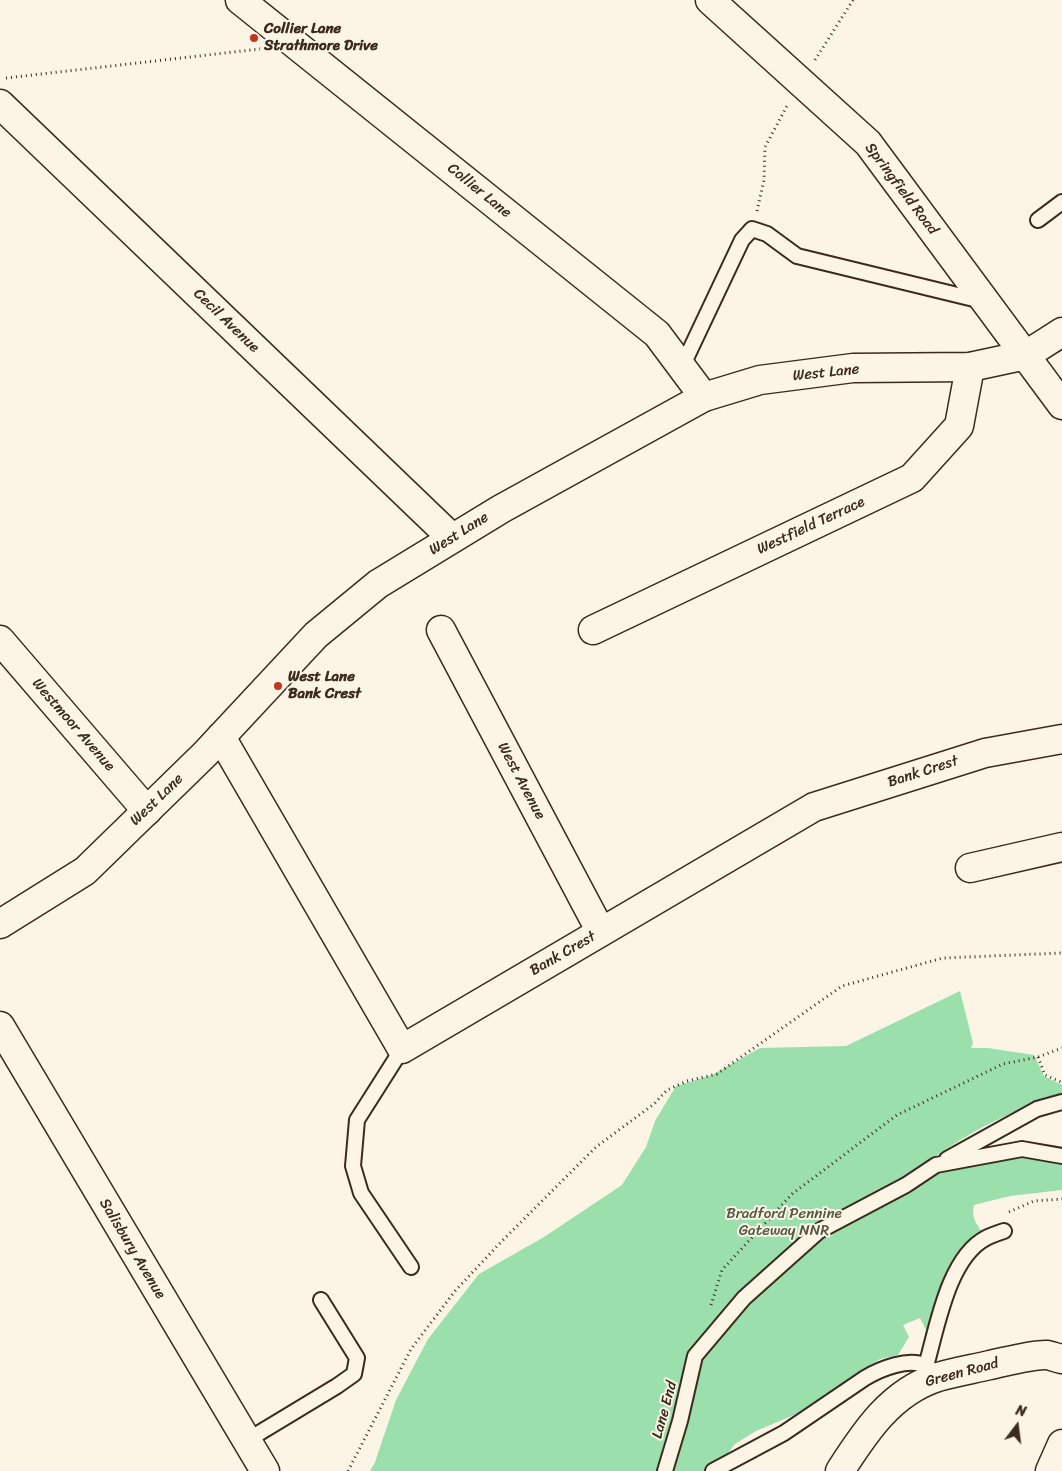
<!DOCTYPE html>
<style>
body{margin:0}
#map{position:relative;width:1062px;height:1471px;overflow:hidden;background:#fcf5e5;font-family:Sriracha,sans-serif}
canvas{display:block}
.north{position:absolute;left:992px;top:1401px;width:50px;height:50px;-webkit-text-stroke:4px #fcf5e5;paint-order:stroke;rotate:15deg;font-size:14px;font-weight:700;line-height:20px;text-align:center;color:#3b2a1e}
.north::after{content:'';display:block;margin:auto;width:18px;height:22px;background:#3b2a1e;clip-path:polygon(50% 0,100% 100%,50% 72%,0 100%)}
</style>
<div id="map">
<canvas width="1062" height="1471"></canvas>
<div class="north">N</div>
</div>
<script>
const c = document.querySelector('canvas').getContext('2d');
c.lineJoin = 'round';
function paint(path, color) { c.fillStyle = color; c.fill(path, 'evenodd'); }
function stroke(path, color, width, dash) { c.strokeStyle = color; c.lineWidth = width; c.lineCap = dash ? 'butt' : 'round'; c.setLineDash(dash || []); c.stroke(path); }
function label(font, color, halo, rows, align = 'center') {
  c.font = font + ' Sriracha,sans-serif'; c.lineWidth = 4; c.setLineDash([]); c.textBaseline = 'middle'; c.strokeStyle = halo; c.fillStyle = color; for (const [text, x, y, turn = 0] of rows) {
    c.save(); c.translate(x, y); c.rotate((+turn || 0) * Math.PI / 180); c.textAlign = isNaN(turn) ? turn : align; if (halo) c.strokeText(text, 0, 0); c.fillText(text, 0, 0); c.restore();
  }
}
paint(new Path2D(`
 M960 991 973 1043 971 1048H988L1034 1055 1044 1076 1062 1085V1097C1014 1107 968 1133 929 1161L938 1170 1017 1156H1043L1062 1161V1190L1010 1196 974 1205C971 1217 976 1223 982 1232L973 1243 930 1331 926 1330 920 1318 903 1325 909 1337 898 1355 880 1359 799 1413 756 1431 735 1444 714 1471H370L375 1462 396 1400 428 1339 479 1274 544 1237 622 1185 646 1147 655 1121 676 1086 712 1075 760 1048 846 1046Z`), '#9be0ac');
const service = new Path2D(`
 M1038 220 1062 202
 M682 367 742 240 752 229 767 234 797 256 982 301
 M402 1049 357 1120 353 1166 361 1193 411 1267
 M947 1159 1037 1109 1062 1102
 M926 1366C937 1328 948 1258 986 1238 992 1235 998 1233 1004 1231
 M246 1441 337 1386 354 1374 357 1358 321 1300
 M665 1471 680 1421 695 1356 744 1298 819 1231 906 1185 936 1165 1022 1149 1062 1156
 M713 1471 784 1433 865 1378C880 1369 909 1357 926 1366 931 1368 935 1374 938 1377`);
const minor = new Path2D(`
 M240 0 657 334 704 397
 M710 0 868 143 1062 405
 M0 104 452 538
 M441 630 601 932
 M593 630 912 478 959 426 970 367
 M0 640 147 811
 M221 737 402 1049 814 807 985 753 1062 739
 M970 868 1062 847
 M0 1026 265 1471
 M840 1471C865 1432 891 1392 938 1377 955 1372 973 1369 990 1365 1005 1362 1033 1354 1047 1355 1052 1356 1057 1358 1062 1359`);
const tertiary = new Path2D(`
 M0 924 85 871 205 754 316 635 378 584 501 509 704 397 760 380 853 368 970 367 1026 355 1062 332`);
const secondary = new Path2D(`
 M1050 1471 1062 1444`);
stroke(service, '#3b2a1e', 18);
stroke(minor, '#3b2a1e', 31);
stroke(tertiary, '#3b2a1e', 31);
stroke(secondary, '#3b2a1e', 31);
stroke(new Path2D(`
 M815 60 853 0
 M6 78 260 49
 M757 211 764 180 765 147 788 104
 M1038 1057 1045 1075 1061 1082
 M1009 1212 1034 1201 1062 1199
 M711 1305 722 1270 792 1194 897 1115 1003 1064 1038 1057 1062 1048
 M348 1471 411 1349 455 1291 501 1242 596 1147 654 1104 667 1090 687 1081 717 1074 842 986 943 958 1062 953`), '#3b2a1e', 3, [1, 4]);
stroke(service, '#fcf5e5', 14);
stroke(minor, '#fcf5e5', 28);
stroke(tertiary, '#fcf5e5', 28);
stroke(secondary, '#fcf5e5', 28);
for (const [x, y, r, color] of [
 [254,38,5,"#c8321e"],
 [278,686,5,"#c8321e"]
]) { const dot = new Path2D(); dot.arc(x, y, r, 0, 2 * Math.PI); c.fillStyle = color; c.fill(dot); stroke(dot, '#fcf5e5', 2); }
label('bold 15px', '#3b2a1e', '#fcf5e5', [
 ["Collier Lane",264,29],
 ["Strathmore Drive",264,46],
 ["West Lane",288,677],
 ["Bank Crest",288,694]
], 'left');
label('15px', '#3b2a1e', '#fcf5e5', [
 ["Springfield Road",901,189,53],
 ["Collier Lane",479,191,39],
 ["Cecil Avenue",226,321,44],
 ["West Lane",826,373,-6],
 ["Westfield Terrace",811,526,-25],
 ["West Lane",459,534,-32],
 ["Westmoor Avenue",73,725,49],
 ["Bank Crest",923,772,-18],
 ["West Avenue",521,781,62],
 ["West Lane",157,800,-44],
 ["Bank Crest",563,954,-30],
 ["Salisbury Avenue",132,1249,59],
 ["Green Road",962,1373,-15],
 ["Lane End",665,1410,-75]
]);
label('15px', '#535842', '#fcf5e5', [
 ["Bradford Pennine",784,1214],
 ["Gateway NNR",784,1231]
]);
</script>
